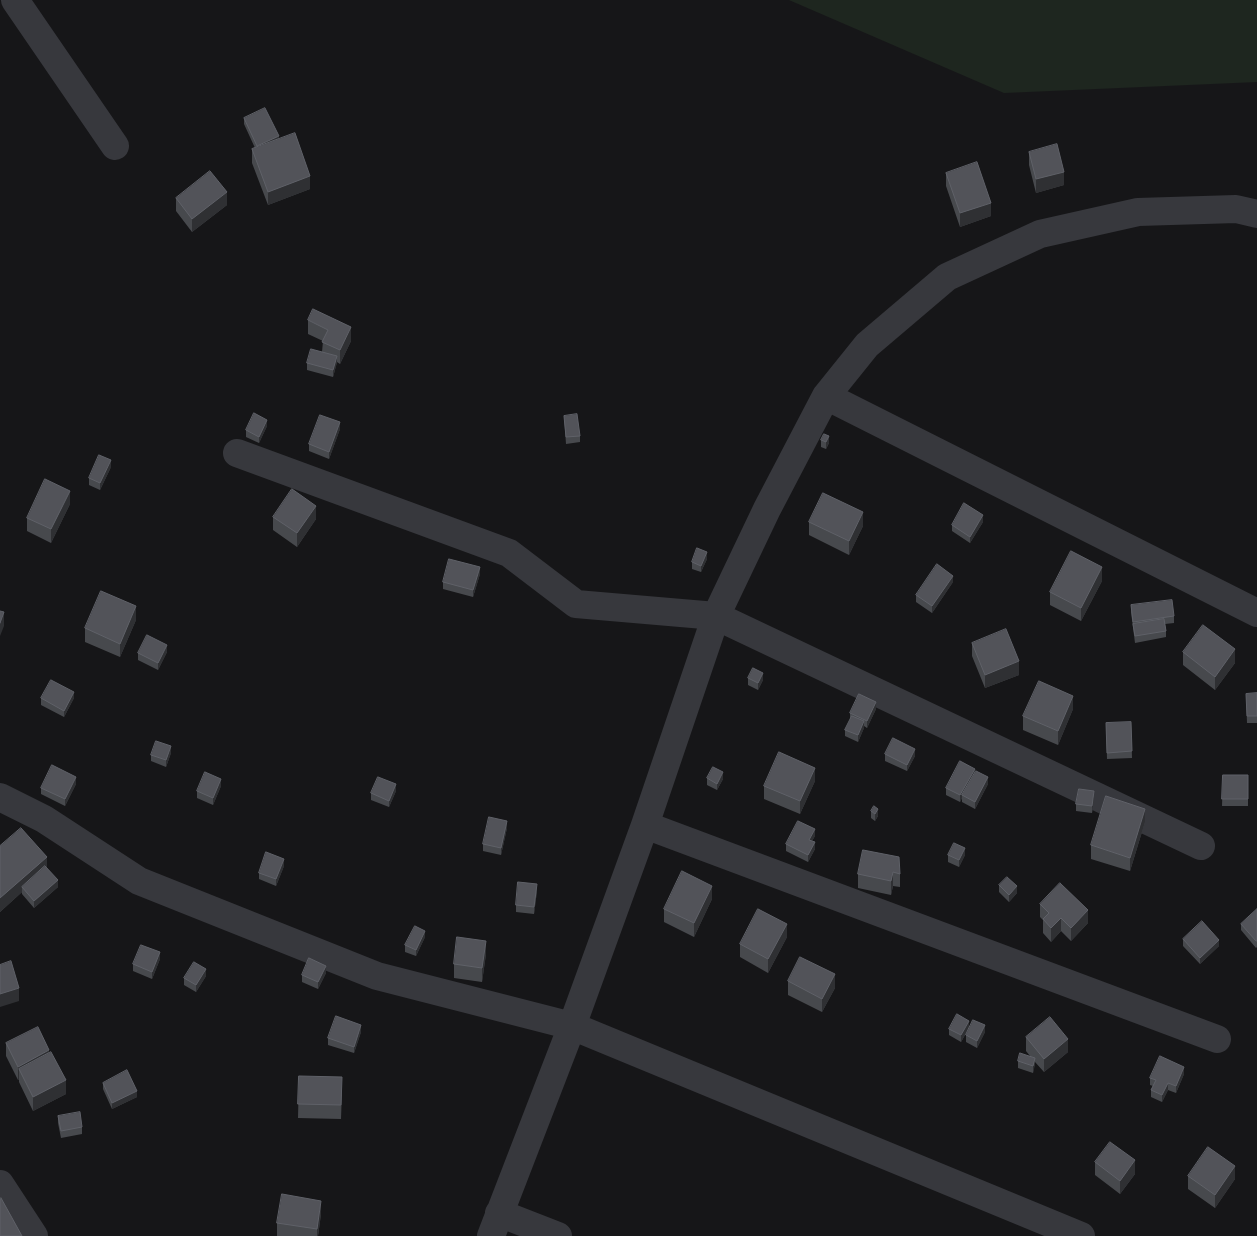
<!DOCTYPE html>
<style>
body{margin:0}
canvas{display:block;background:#161618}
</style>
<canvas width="1257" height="1236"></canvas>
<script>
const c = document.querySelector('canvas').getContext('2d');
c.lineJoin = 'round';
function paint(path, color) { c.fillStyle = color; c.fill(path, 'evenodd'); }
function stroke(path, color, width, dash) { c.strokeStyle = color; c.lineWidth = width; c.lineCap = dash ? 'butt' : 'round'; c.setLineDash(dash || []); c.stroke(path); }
paint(new Path2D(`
 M789 0H1257V82L1004 93Z`), '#1e261f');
stroke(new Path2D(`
 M15 0 115 146
 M826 396 1257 613
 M237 453 509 553 576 604 716 616 1201 846
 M0 797 44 819 139 881 377 976 572 1026 1081 1236
 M645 825 1217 1039
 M499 1213 558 1236
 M491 1236 572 1026 645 825 716 616 767 509 826 396 867 345 947 277 1040 234 1138 212 1236 209 1257 214`), '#37383d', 28);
stroke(new Path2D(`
 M0 1184 34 1236`), '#37383d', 28);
paint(new Path2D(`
 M244 118 279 139 310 189 268 205 252 163V149L255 148 244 124Z
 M1029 152 1064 185 1036 193 1029 165Z
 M946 173 991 216 960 227 946 186Z
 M176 198 227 205 192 232 176 211Z
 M308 320 351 341 340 364 337 362 333 377 307 370V363L322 352 323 341 308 334Z
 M564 416 580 436V442L566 444Z
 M267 426 259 443 246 437V430Z
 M340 429 329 459 309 451V444Z
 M821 440 829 443 826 449 821 447Z
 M111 467 100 490 89 485V478Z
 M70 504 51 543 27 531V518Z
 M273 517 316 519 297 547 273 530Z
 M809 522 863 526 849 555 809 535Z
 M983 522 970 543 952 531V525Z
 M707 559 701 572 692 569V562Z
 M480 574 473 597 443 589V582Z
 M1102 581 1081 621 1050 605V592Z
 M953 582 932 613 916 602V595Z
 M1131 605 1174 616V623L1165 624 1166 631V637L1135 643 1131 612Z
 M136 620 120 657 85 642V628Z
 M972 643 1019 675 985 688 972 656Z
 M167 652 158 670 138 660V653Z
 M1183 652 1235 663 1215 690 1183 665Z
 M748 678 763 680 758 690 748 685Z
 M1257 693V723H1247L1246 694Z
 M41 698H74L64 717 41 705Z
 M876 709 867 728 864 726V728L858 742 845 736V730L850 720V713Z
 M1073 709 1058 745 1023 730V716Z
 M1131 722 1132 758 1107 759 1106 723Z
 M171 753 166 767 151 761V755Z
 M885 754 915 756 907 771 885 761Z
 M975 773 988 784 975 809 962 802V798L960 802 946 795V788Z
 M1223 775H1248V806H1222Z
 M707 778 723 779 717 790 707 785Z
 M815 781 800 814 764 799V786Z
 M76 784 65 806 41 794V788Z
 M221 786 213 805 197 798V791Z
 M396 791 389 807 371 800V793Z
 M1094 798 1092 813 1076 811V804Z
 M871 811 878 816 875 821 871 818Z
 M1145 822 1130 871 1091 859V845Z
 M507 828 501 855 483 851V844Z
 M815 836 812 841 815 849 808 862 786 851V844Z
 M0 846 47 868 58 887 34 908 22 894V892L0 912Z
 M863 850 900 874V887L893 886 891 895 858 888V874Z
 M948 855H965L959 867 948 862Z
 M284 866 276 886 259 879V873Z
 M999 885 1017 893 1009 902 999 892Z
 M537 891 534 914 516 912V905Z
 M712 899 694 937 664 922V909Z
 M1040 904 1088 923 1071 941 1061 931 1051 942 1043 933V920L1040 917Z
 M1257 909V947L1256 948 1241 930V924Z
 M425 937 416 956 405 952V945Z
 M787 937 768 973 740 957V944Z
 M1183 939 1219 946 1200 964 1183 946Z
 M486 954 482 982 454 978V964Z
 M160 959 152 979 133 971V964Z
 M326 973 318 989 302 982V975Z
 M206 976 196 992 184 985V978Z
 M788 981 835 988 822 1012 788 995Z
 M969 1028 961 1042 949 1035V1029Z
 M361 1032 354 1053 328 1045V1038Z
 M985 1032 977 1048 966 1042V1035Z
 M1026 1037 1068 1052 1044 1072 1035 1062 1033 1073 1018 1068V1061L1030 1056 1026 1051Z
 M6 1043 49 1053 66 1094 33 1111 19 1082V1080H18L6 1056Z
 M1184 1074 1176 1093 1168 1090 1162 1102 1151 1097V1090L1153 1086 1150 1085V1078Z
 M299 1076 342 1090 341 1119 298 1118Z
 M103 1083 137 1097 112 1109 103 1089Z
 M58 1116 82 1127V1134L61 1138 58 1123Z
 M1095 1162 1135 1174 1120 1194 1095 1175Z
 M1188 1176 1235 1179 1215 1208 1188 1189Z
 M321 1214 318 1236H277V1223Z`), '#47494d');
paint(new Path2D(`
 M279 136V143L257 153V146Z
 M1064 172V185L1036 193V179Z
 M310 176V189L268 205V192Z
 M227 192V205L192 232V219Z
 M991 203V216L960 227V213Z
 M351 327V341L340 364V350Z
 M337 356V363L333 377V370Z
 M267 420V426L259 443V437Z
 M340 422V429L329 459V452Z
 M829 436V443L826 449V442Z
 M111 460V467L100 490V483Z
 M70 491V504L51 543V529Z
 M316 506V519L297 547V533Z
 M863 512V526L849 555V541Z
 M983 515V522L970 543V537Z
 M707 552V559L701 572V566Z
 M480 567V574L473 597V590Z
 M1102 567V581L1081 621V608Z
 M953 576V582L932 613V606Z
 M136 606V620L120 657V644Z
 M4 612V626L0 636V623Z
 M167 645V652L158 670V663Z
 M1235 649V663L1215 690V677Z
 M1019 661V675L985 688V675Z
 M763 673V680L758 690V683Z
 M74 692V698L64 717V711Z
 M1073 696V709L1058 745V731Z
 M876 702V709L867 728V721Z
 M864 721V728L858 742V735Z
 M171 746V753L166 767V760Z
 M915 749V756L907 771V765Z
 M815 768V781L800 814V801Z
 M975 769V776L962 795V798L960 802V795Z
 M723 772V779L717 790V784Z
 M76 777V784L65 806V799Z
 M988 777V784L975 809V802Z
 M221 779V786L213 805V798Z
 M396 784V791L389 807V801Z
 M1094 791V798L1092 813V806Z
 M878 809V816L875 821V814Z
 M1145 809V822L1130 871V858Z
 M507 821V828L501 855V848Z
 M815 829V836L809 846V840Z
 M815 842V849L808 862V855Z
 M965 848V855L959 867V860Z
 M47 857V871L22 887V892L0 912V898Z
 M284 859V866L276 886V879Z
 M893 872V886L891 895V881Z
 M58 880V887L34 908V901Z
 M537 884V891L534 914V907Z
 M712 886V899L694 937V923Z
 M1017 886V893L1009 902V895Z
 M1088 910V923L1071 941V928Z
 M1061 918V931L1051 942V928Z
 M787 924V937L768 973V959Z
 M425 931V937L416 956V950Z
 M1219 940V946L1200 964V958Z
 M486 941V954L482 982V968Z
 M160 952V959L152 979V972Z
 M326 966V973L318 989V982Z
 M206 969V976L196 992V985Z
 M835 974V988L822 1012V999Z
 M19 988V1001L0 1007V994Z
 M969 1021V1028L961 1042V1035Z
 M361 1025V1032L354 1053V1047Z
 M985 1025V1032L977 1048V1041Z
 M1068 1039V1052L1044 1072V1059Z
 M49 1050V1064L19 1069V1080H18V1067Z
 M1035 1058V1065L1033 1073V1066Z
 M1184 1067V1074L1176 1093V1086Z
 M66 1080V1094L33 1111V1097Z
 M1168 1083V1090L1162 1102V1095Z
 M137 1091V1097L112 1109V1103Z
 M1135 1160V1174L1120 1194V1181Z
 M1235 1166V1179L1215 1208V1195Z
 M321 1201V1214L318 1236H317V1229Z`), '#2f3033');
const building = new Path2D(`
 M265 108 279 136 257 146 244 118Z
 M295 133 310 176 268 192 252 149Z
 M1057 144 1064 172 1036 179 1029 152Z
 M977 162 991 203 960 213 946 173Z
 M210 171 227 192 192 219 176 198Z
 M313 309 351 327 340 350 322 342 328 330 308 320Z
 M311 349 337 356 333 370 307 363Z
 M254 413 267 420 259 437 246 430Z
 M577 414 580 436 566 437 564 416Z
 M320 415 340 422 329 452 309 444Z
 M824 434 829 436 826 442 821 440Z
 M99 455 111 460 100 483 89 478Z
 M45 479 70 491 51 529 27 518Z
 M292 489 316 506 297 533 273 517Z
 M823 493 863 512 849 541 809 522Z
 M964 503 983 515 970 537 952 525Z
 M697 548 707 552 701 566 692 562Z
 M1071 551 1102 567 1081 608 1050 592Z
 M449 559 480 567 473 590 443 582Z
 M937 564 953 576 932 606 916 595Z
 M101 591 136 606 120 644 85 628Z
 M1172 600 1174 616 1133 622 1131 605Z
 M0 611 4 612 0 623Z
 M1164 619 1166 631 1135 636 1133 624Z
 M1203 625 1235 649 1215 677 1183 652Z
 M1006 629 1019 661 985 675 972 643Z
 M147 635 167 645 158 663 138 653Z
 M753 668 763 673 758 683 748 678Z
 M51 680 74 692 64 711 41 698Z
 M1039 681 1073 696 1058 731 1023 716Z
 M1257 693V716H1247L1246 694Z
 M859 694 876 702 867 721 850 713Z
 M852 716 864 721 858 735 845 730Z
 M1131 722 1132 751 1107 753 1106 723Z
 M893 738 915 749 907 765 885 754Z
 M156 741 171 746 166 760 151 755Z
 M779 752 815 768 800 801 764 786Z
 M960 761 975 769 960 795 946 788Z
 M52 765 76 777 65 799 41 788Z
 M713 767 723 772 717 784 707 778Z
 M976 771 988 777 975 802 962 795Z
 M205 772 221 779 213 798 197 791Z
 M1223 775H1248V799H1222Z
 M378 777 396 784 389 801 371 793Z
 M1079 789 1094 791 1092 806 1076 804Z
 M1106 796 1145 809 1130 858 1091 845Z
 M874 806 878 809 875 814 871 811Z
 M489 817 507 821 501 848 483 844Z
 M798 821 815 829 809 840 815 842 808 855 786 844Z
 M21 828 47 857 0 898V846Z
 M954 843 965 848 959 860 948 855Z
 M863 850 899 857 900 874 893 872 891 881 858 874Z
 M266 852 284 859 276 879 259 873Z
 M45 866 58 880 34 901 22 887Z
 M682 871 712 886 694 923 664 909Z
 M1007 877 1017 886 1009 895 999 885Z
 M518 882 537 884 534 907 516 905Z
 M1060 883 1088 910 1071 928 1061 918 1051 928 1043 919 1049 913 1040 904Z
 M758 909 787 924 768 959 740 944Z
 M1257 909V941H1256L1241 924Z
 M1202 921 1219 940 1200 958 1183 939Z
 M415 926 425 931 416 950 405 945Z
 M457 937 486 941 482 968 454 964Z
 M141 945 160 952 152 972 133 964Z
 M800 957 835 974 822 999 788 981Z
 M309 958 326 966 318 982 302 975Z
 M11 961 19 988 0 994V965Z
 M194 962 206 969 196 985 184 978Z
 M957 1014 969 1021 961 1035 949 1029Z
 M336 1016 361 1025 354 1047 328 1038Z
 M1050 1017 1068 1039 1044 1059 1026 1037Z
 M973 1020 985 1025 977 1041 966 1035Z
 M38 1027 49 1050 18 1067 6 1043Z
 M51 1052 66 1080 33 1097 19 1069Z
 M1020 1053 1035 1058 1033 1066 1018 1061Z
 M1160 1056 1184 1067 1176 1086 1168 1083 1162 1095 1151 1090 1156 1080 1150 1078Z
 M127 1070 137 1091 112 1103 103 1083Z
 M299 1076 342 1077 341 1105 298 1104Z
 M80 1112 82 1127 61 1131 58 1116Z
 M1110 1142 1135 1160 1120 1181 1095 1162Z
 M1208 1147 1235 1166 1215 1195 1188 1176Z
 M282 1194 321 1201 317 1229 277 1223Z
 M1 1198 22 1236H0V1199Z`);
paint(building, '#525359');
stroke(building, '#5f6168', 1);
</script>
